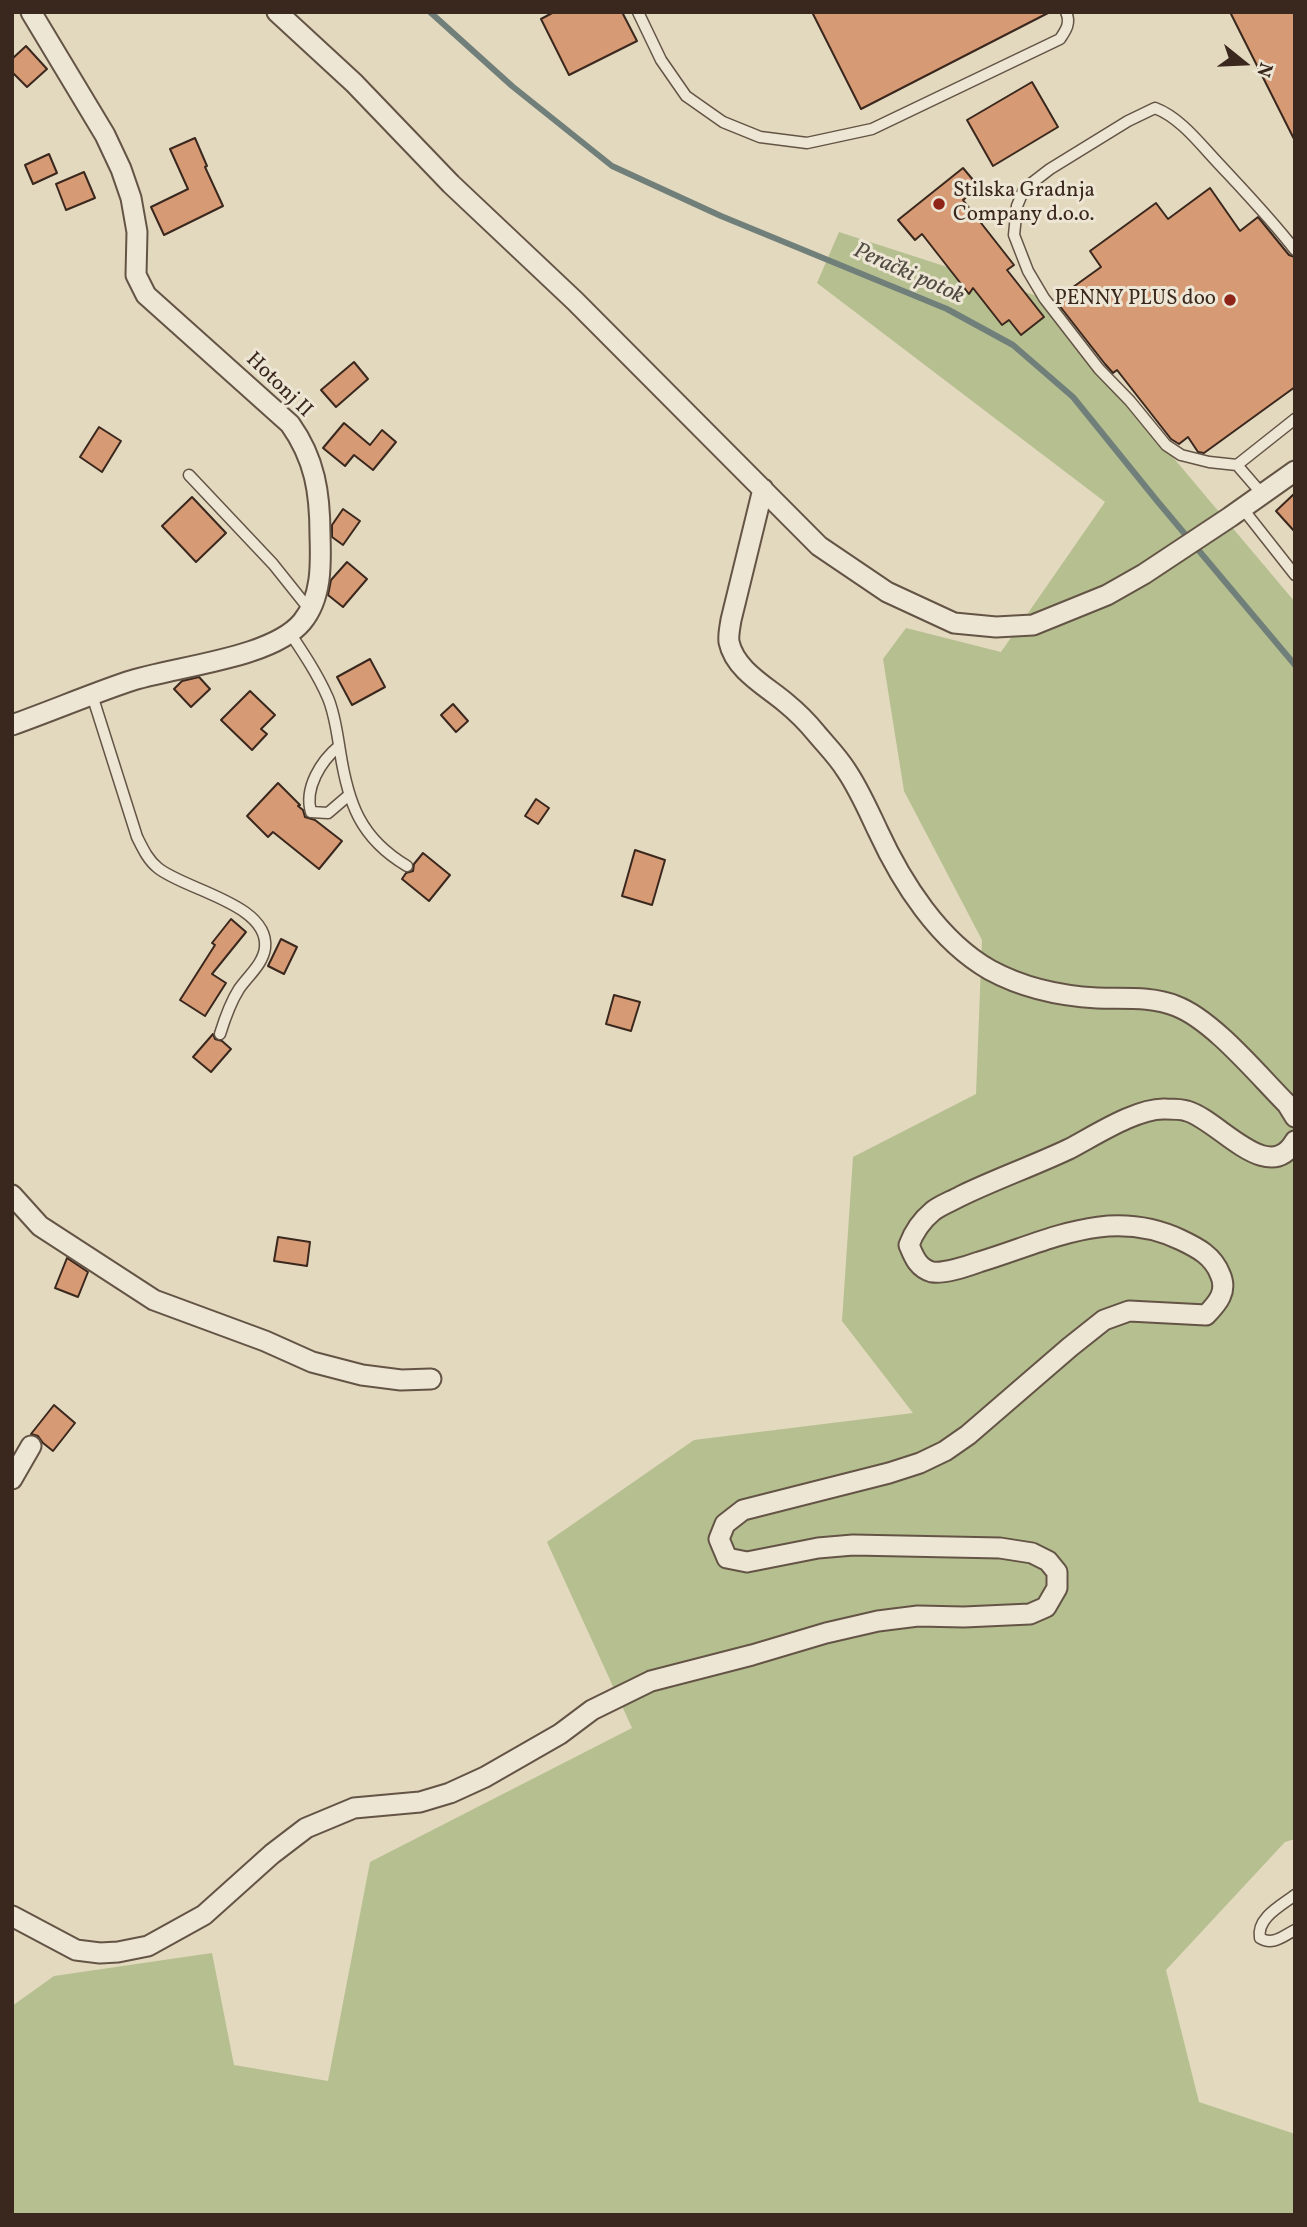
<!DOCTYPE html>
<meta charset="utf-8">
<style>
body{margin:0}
#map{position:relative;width:1307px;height:2227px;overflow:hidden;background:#e3d9be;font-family:Vollkorn,serif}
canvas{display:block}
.frame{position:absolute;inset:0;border:14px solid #3a271d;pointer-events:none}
.north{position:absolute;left:1209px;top:28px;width:70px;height:70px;-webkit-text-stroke:5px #ede6d5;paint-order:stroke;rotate:108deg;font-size:19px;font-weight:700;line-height:28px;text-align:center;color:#3a271d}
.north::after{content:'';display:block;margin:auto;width:24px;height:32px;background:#3a271d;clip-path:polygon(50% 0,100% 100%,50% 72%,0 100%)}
</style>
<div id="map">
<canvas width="1307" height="2227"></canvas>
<div class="frame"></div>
<div class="north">N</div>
</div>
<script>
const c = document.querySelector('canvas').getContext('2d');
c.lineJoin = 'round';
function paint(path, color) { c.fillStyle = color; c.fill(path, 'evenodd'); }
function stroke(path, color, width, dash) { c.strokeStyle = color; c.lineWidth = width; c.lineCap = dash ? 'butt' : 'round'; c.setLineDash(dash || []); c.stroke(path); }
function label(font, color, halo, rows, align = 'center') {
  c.font = font + ' Vollkorn,serif'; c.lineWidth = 6; c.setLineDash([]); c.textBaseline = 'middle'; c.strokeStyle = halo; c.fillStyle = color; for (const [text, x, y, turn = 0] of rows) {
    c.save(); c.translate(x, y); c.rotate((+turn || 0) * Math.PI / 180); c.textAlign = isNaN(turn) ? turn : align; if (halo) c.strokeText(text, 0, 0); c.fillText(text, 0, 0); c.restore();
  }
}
paint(new Path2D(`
 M839 232 1037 296 1295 602V1839L1285 1842 1166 1970 1199 2102 1295 2134V2215H12V2006L54 1976 212 1953 234 2065 328 2081 370 1862 632 1728 547 1542 694 1440 913 1413 842 1321 853 1157 976 1094 982 940 904 791 883 659 906 628 1001 652 1105 502 817 283Z`), '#b6bf90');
stroke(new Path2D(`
 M430 12 512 86 612 166 721 216 947 309 1013 345 1073 397 1158 502 1295 665`), '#717f7a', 6);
const building = new Path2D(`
 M554 12H622L637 41 569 75 541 19Z
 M812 12H1050L861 109Z
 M1230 12H1295V141Z
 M26 46 47 69 27 87 12 72V59Z
 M1032 82 1058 127 993 166 967 120Z
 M195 138 207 166 205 167 223 206 164 235 151 207 188 189 170 149Z
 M49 154 57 173 33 184 25 165Z
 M963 168 979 187 963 200 1014 265 1007 270 1044 317 1021 335 1009 320 1002 325 973 288 969 294 922 234 915 240 898 220Z
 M84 172 95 198 66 210 56 184Z
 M1210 188 1240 231 1258 217 1289 255 1295 257V387L1204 453 1198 452 1188 437 1179 444 1171 439 1117 370 1113 373 1105 364 1055 300 1101 267 1090 251 1156 203 1168 219Z
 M354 362 368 379 336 407 321 390Z
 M344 423 370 445 382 430 396 442 373 470 354 455 345 466 323 448Z
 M99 427 121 441 102 472 80 457Z
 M1295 493V532L1276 511Z
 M192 497 226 533 196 562 162 526Z
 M343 509 360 521 343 545 332 537V525Z
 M347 562 367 579 343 607 328 595 331 580Z
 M370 659 385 687 352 705 337 677Z
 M199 677 210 689 191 707 174 689 182 681Z
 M250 691 275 715 261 729 267 734 252 750 221 720Z
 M453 704 468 721 456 732 441 715Z
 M278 783 300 805 298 806 303 810 305 817 315 820 342 841 319 869 273 832 268 837 247 816Z
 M536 799 549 808 538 824 525 816Z
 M635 850 665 860 652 905 622 896Z
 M423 853 450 875 429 901 402 879 406 873 413 871 414 864Z
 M231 919 246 932 212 974 226 983 205 1016 180 1000 215 945 212 943Z
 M281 939 297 947 284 974 268 966Z
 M614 995 640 1002 631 1031 606 1024Z
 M213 1034 215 1039 222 1041 231 1049 211 1072 193 1057Z
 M278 1237 310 1242 307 1266 274 1261Z
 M67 1258 88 1272 78 1297 55 1288Z
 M54 1405 75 1423 53 1451 43 1443 38 1436 31 1434Z`);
paint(building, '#d69a74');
stroke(building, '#3a271d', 2);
const lane = new Path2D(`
 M638 12 661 60 686 96 723 122 760 137 807 143 872 129 1060 39C1066 30 1071 23 1066 12
 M1237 465 1295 419
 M189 475 273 564 309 609
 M1263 495 1237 465 1209 462 1181 455 1166 445 1130 401 1099 369 1044 298 1028 271 1014 235 1017 206 1024 189 1050 169 1128 121 1155 108C1181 118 1200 144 1219 164 1246 193 1271 219 1295 250
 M1243 509 1295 575
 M290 633C304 654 318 675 328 698 335 715 337 733 340 751 348 803 360 838 407 866
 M92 695 137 837C143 849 148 860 158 868 185 890 270 904 265 948 263 964 248 976 239 989 230 1003 225 1018 220 1034
 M339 746C321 761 304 788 311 812L328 813 349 795
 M1295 1895C1282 1905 1256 1918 1260 1938 1273 1946 1283 1936 1295 1930`);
const street = new Path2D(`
 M277 12 354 83 451 184 575 301 819 546 887 592 954 623 996 627 1033 625 1107 595 1144 574 1230 517 1295 471
 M763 489 731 620C730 627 728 635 729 642 735 670 766 686 786 703 797 712 807 722 816 733 826 745 838 757 846 770 859 789 868 810 878 831 902 883 939 941 990 970 1023 988 1061 996 1097 998 1124 999 1151 996 1176 1006 1213 1020 1258 1075 1287 1104L1295 1117
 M12 725C51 711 89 695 127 682 175 666 271 659 302 622 322 598 321 564 320 535 320 493 315 459 290 424L146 295 136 275 137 232 131 198 121 169 105 135 31 12
 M12 1195 40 1226 154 1300 265 1341 312 1362 362 1375 401 1380 431 1379
 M12 1479 31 1446
 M12 1916 76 1950 100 1953 118 1952 148 1946 204 1915 272 1854 306 1828 354 1808 420 1802 450 1793 485 1777 560 1734 592 1710 651 1681 752 1655 826 1633 878 1621 918 1616 964 1617 1030 1614 1046 1607 1057 1588V1572L1048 1561 1032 1553 1000 1548 853 1545 818 1548 747 1562 727 1558 719 1539 725 1524 743 1510 889 1473 920 1463 945 1451 968 1435 1070 1347 1104 1320 1129 1311 1206 1315C1218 1303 1228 1291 1220 1274 1213 1256 1198 1248 1181 1240 1109 1206 1049 1241 979 1262 968 1266 943 1274 932 1272 918 1268 914 1257 909 1245 914 1231 921 1221 933 1211 941 1205 952 1201 961 1196 996 1179 1033 1166 1069 1149 1094 1136 1138 1107 1166 1109 1173 1109 1181 1109 1187 1111 1219 1120 1268 1187 1295 1141`);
stroke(lane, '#645445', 13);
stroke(street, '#645445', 23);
stroke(lane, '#ede6d5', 10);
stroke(street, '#ede6d5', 19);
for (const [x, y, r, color] of [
 [939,204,7,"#8f2418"],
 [1230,300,7,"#8f2418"]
]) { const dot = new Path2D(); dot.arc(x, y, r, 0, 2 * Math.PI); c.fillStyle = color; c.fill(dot); stroke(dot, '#ede6d5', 2.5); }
label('21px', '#3a271d', '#ede6d5', [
 ["Stilska Gradnja",953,192],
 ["Company d.o.o.",953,216],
 ["PENNY PLUS doo",1216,300,"right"]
], 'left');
label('21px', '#3a271d', '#ede6d5', [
 ["Hotonj II",278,386,44]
]);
label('italic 23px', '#514c44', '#ede6d5', [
 ["Perački potok",908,275,24]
]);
</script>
